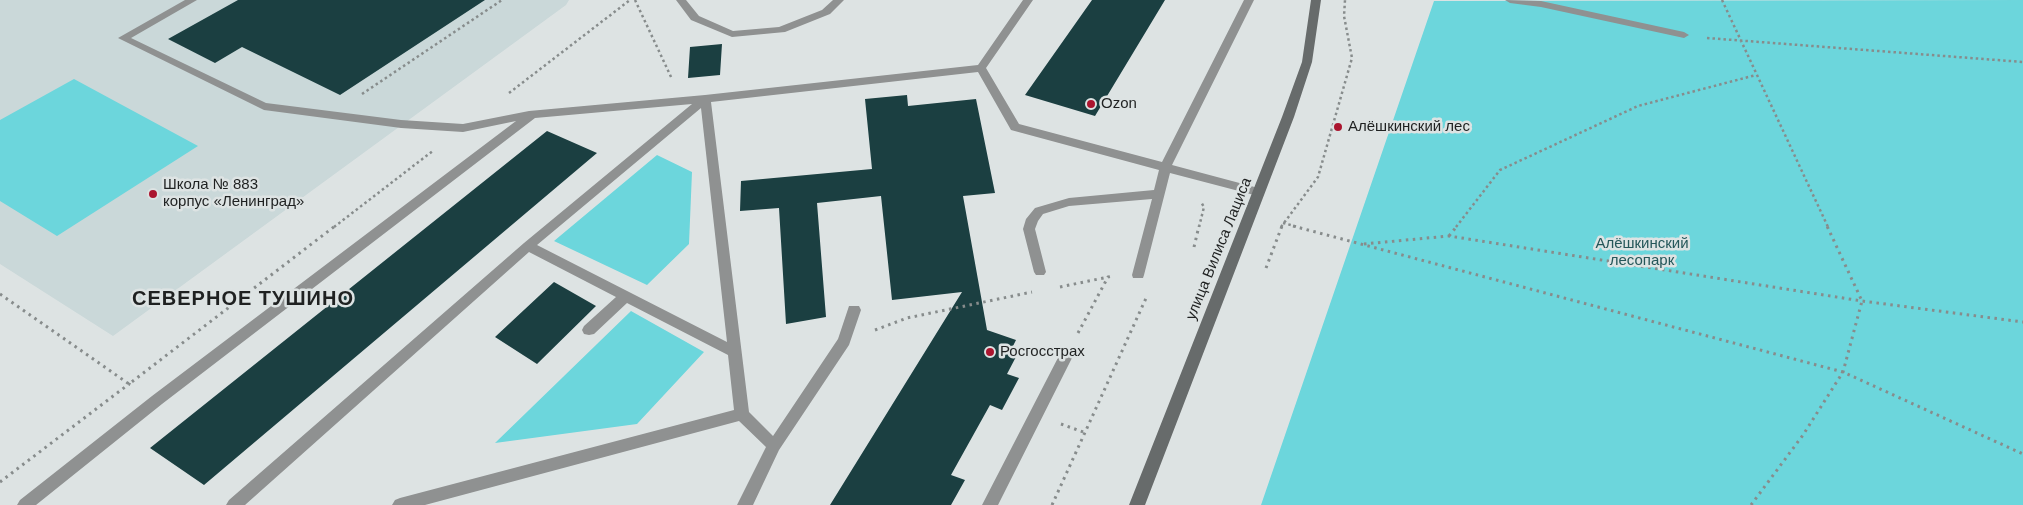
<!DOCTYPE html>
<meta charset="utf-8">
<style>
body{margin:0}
canvas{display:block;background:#dde3e3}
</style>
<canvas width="2023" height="505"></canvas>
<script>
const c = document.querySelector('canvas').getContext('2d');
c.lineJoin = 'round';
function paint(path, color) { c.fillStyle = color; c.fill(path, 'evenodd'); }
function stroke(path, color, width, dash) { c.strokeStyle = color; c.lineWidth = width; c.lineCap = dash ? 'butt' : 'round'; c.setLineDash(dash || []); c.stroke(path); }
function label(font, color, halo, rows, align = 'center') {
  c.font = font + ' Arial,sans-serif'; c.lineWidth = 5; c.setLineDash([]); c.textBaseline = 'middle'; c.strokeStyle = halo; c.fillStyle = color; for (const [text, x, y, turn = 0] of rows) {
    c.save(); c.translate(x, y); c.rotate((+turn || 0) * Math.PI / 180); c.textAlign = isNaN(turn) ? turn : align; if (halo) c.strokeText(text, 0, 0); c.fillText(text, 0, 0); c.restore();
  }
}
paint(new Path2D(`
 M0 0H569L566 5 113 336 0 264Z`), '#cad8d9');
paint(new Path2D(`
 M2023 0V505H1261L1434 1Z
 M74 79 198 146 57 236 0 201V120Z
 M657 155 692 172 689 244 647 285 554 241Z
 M631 311 704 352 637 424 495 443Z`), '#6cd6dc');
paint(new Path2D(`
 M238 0H485L340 95 242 47 215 63 168 39Z
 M1092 0H1165L1095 116 1025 95Z
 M722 44 720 75 688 78 690 47Z
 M907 95 908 106 976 99 995 193 963 196 987 330 1016 340 1011 350 1018 353 1007 374 1019 378 1002 410 990 405 951 475 965 480 951 505H830L962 292 892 300 881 196 817 203 826 317 786 324 779 208 740 211 741 181 872 169 865 99Z
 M547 131 597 153 204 485 150 448Z
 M554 282 596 306 537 364 495 337Z`), '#1b3f41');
stroke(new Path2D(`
 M635 0 672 79
 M1722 0 1828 227
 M1707 38 2023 62
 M509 93 630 0
 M362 94 502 0
 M1283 223 1298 227
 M334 227 434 150
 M1199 227 1204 207 1201 202
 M1281 227 1318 177 1352 58 1344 16 1345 0
 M1456 227 1500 170 1638 106 1756 75`), '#878c8c', 2.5, [2.5, 3]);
stroke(new Path2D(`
 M1293 226 1843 372 2023 454
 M1449 236 1457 226
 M1364 244 1449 236 1862 301 2023 322
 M1194 247 1199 226
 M1266 268 1282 226
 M1060 287 1108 277
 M0 294 129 384 335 226
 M875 330 907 318 1032 292
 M1078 333 1108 277 1113 276
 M1061 424 1086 433
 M0 482 129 384 131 385
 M1052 505 1147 296
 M1751 505 1803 435 1843 372 1862 301 1827 226`), '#878c8c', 3, [2.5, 4.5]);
paint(new Path2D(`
 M185 0H197L131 38 266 103 401 120 463 124 529 111 705 95 978 65 1023 0H1033L986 68 1019 124 1162 162 1244 0H1254L1172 165 1262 189 1264 192 1258 196 1170 173 1144 275 1143 278H1133L1132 275 1152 199 1069 206 1043 214 1038 221 1035 229 1046 272 1044 275H1036L1034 272 1023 229 1026 219 1035 208 1069 198 1154 190 1159 170 1011 130 978 72 711 102 749 412 773 436 838 339 849 306H859L861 310 849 345 779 450 753 505H737L766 447 739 421 425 505H392L395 500 400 498 734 410 728 355 627 303 594 334 589 335 584 334 582 330 584 326 616 297 529 252 245 505H226L229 500 524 243 692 104 535 118 162 404 36 505H17L20 500 152 396 516 121 463 132 401 128 264 110 118 38ZM701 108 727 342 537 245Z
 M676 0H686L699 16 733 31 779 27 822 10 833 0H844L830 14 785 32 732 37 691 20Z
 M1505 0 1541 1 1684 32 1689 35 1684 38 1541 7 1510 3Z
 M1067 349 1072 350 1074 354 998 505H982L1062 350Z`), '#8f9191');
paint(new Path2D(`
 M1311 0H1321L1312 62 1294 117 1145 505H1129L1282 117 1302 62Z`), '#676b6b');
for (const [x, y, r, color] of [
 [1091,104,5,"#ab152f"],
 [1338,127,5,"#ab152f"],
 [153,194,5,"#ab152f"],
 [990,352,5,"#ab152f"]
]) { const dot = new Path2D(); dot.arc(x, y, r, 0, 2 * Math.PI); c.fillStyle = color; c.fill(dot); stroke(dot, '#dde3e3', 2); }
label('15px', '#1f2121', '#dde3e3', [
 ["Ozon",1101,104],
 ["Алёшкинский лес",1348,127],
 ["Школа № 883",163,185],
 ["корпус «Ленинград»",163,202],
 ["Росгосстрах",1000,352]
], 'left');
label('15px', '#25575a', '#dde3e3', [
 ["Алёшкинский",1642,244],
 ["лесопарк",1642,261]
]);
label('15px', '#1f2121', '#dde3e3', [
 ["улица Вилиса Лациса",1219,249,-68]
]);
c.letterSpacing = '1px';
label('bold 20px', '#1f2121', '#dde3e3', [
 ["СЕВЕРНОЕ ТУШИНО",243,299]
]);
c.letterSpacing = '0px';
</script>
